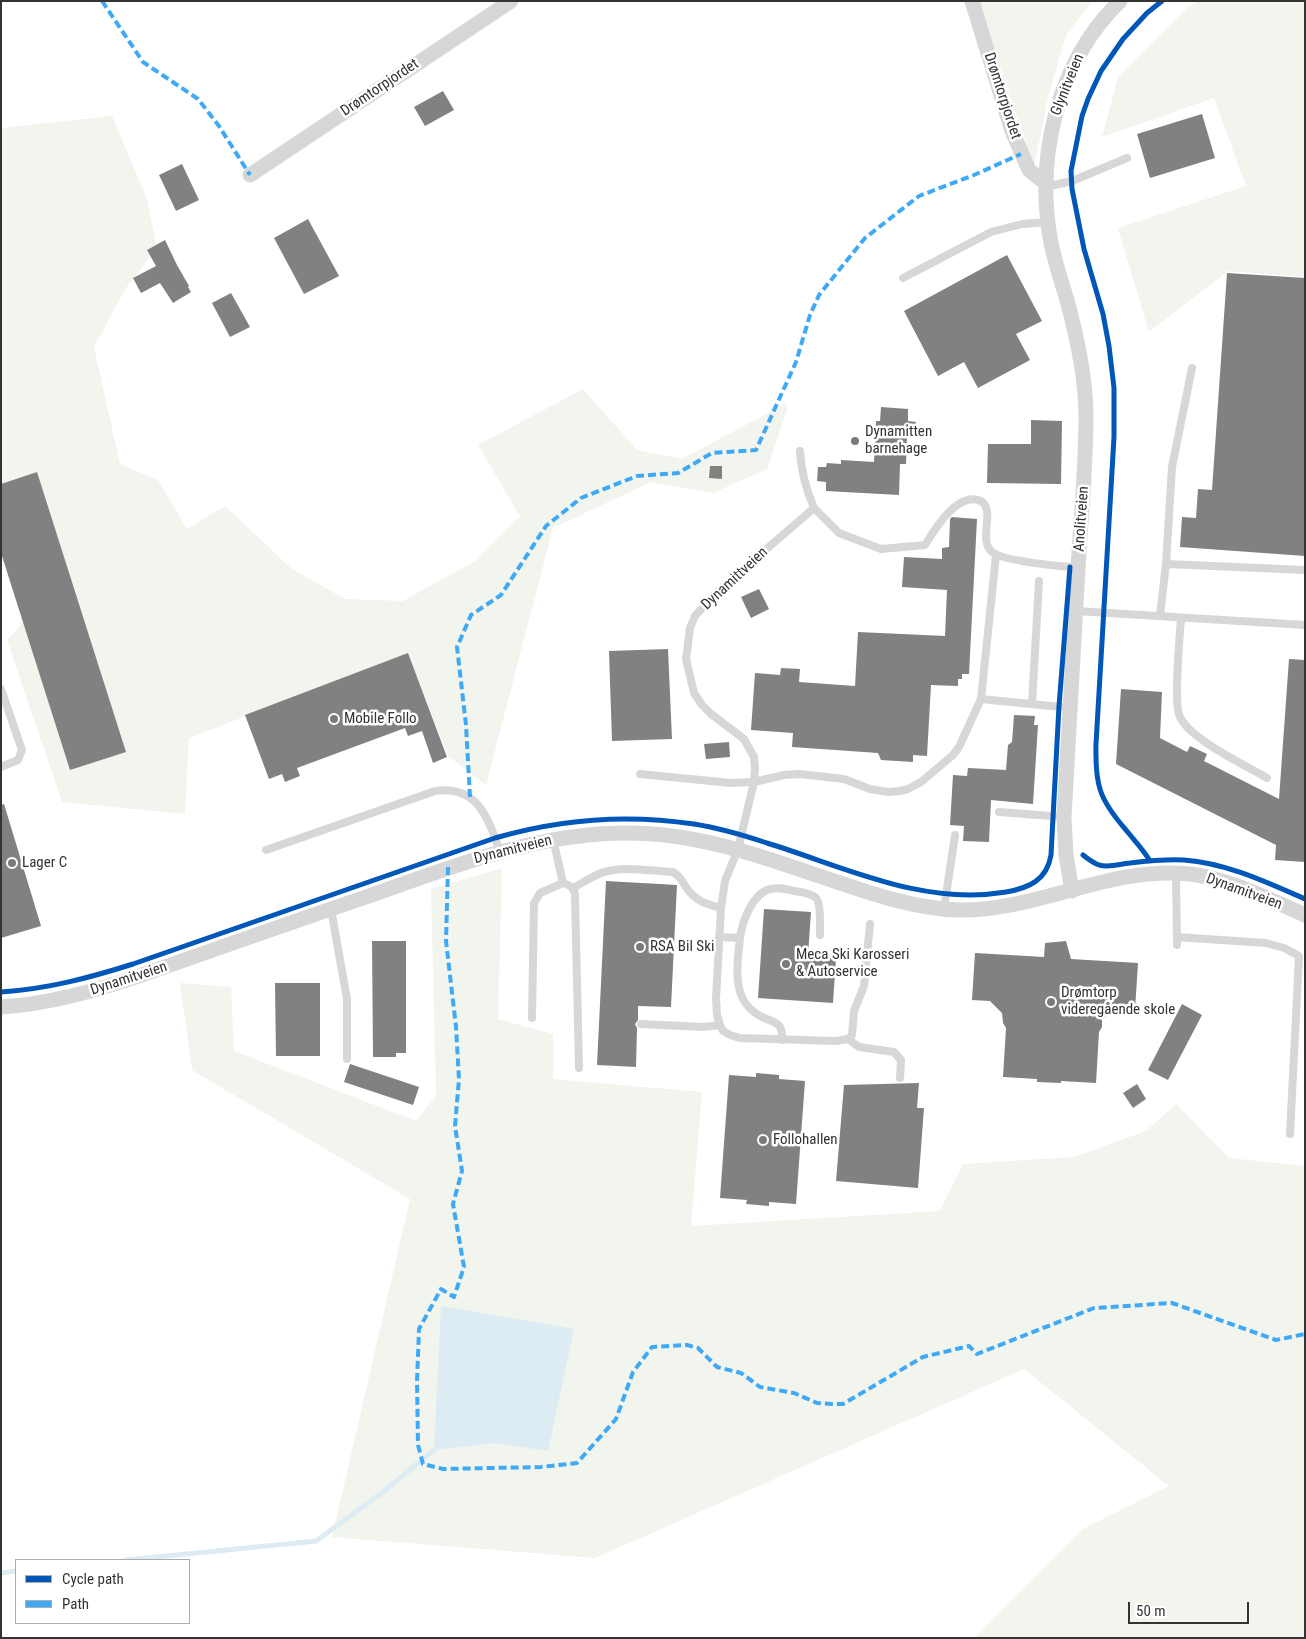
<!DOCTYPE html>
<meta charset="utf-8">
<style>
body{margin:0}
#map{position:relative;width:1306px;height:1639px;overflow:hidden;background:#fff;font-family:"Roboto Condensed",sans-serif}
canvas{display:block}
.frame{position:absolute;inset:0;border:2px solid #333;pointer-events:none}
.legend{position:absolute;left:15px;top:1559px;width:175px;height:65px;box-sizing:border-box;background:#fff;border:1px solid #adadad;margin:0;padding:6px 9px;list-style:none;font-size:15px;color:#333}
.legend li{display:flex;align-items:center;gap:10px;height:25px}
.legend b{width:25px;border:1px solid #adadad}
.scale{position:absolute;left:1128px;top:1602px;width:121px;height:22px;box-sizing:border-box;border:2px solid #333;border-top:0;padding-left:6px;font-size:15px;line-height:18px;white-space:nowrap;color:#333;-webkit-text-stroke:4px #fff;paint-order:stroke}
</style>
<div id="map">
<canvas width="1306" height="1639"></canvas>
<div class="frame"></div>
<ul class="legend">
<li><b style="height:6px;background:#0057b8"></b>Cycle path</li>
<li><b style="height:6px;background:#3fa9f5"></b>Path</li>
</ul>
<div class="scale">50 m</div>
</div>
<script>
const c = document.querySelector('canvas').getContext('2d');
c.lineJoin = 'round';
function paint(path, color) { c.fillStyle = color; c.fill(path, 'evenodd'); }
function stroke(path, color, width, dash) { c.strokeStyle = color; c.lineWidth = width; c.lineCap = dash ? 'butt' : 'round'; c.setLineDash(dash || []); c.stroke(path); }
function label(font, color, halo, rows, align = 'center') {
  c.font = font + ' "Roboto Condensed",sans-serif'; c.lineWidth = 5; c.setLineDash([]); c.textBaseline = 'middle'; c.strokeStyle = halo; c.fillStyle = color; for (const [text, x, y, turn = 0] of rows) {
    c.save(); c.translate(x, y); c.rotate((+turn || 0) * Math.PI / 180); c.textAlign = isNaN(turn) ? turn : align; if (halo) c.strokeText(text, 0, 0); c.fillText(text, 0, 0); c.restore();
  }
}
paint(new Path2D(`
 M979 1H1092L1066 35 1048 97 1034 168Z
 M1200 1H1305V277L1228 271 1149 332 1118 228 1246 186 1214 98 1102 137 1118 77 1190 5Z
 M112 116 146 196 157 248 126 288 94 347 120 464 158 480 187 529 225 506 292 569 345 599 403 601 475 561 520 516 478 445 583 389 637 450 682 459 785 404 788 407 767 469 713 493 651 482 553 528 486 785 448 756 408 654 189 738 185 814 62 802 7 640 28 617 1 536V128Z
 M502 868 498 1019 553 1034V1079L702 1092 691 1226 940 1211 963 1164 1074 1157 1146 1131 1176 1104 1229 1158 1305 1166V1638H974L1083 1529 1169 1486 1024 1369 595 1558 332 1537 410 1199 192 1070 180 983 231 987 234 1051 416 1121 436 1096 431 889Z`), '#f1f5ed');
paint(new Path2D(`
 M441 1306 574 1329 548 1451 496 1443 434 1450Z`), '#ddebf3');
stroke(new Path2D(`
 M126 1560 316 1541 383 1492 434 1450
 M1 1573 16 1571`), '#ddebf3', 5);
paint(new Path2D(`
 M443 91 454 110 425 126 414 107Z
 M1202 114 1215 158 1150 178 1137 134Z
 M182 164 199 200 176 211 159 175Z
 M308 219 339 276 304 294 274 238Z
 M165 240 177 265 189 286 188 287 191 292 173 303 160 283 141 293 133 278 156 266 147 250Z
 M1007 255 1042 321 1016 334 1030 360 978 388 964 362 938 376 904 311Z
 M1227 273 1305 278V556L1180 547 1182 517 1196 518 1198 489 1212 490Z
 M231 293 250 327 230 337 212 303Z
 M881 407 908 409V421L916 422V436H907L906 464H900L899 495 826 491V482L817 481 818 467H826L827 463 841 464V460L874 462 876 421H880Z
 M1031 420 1062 421 1061 484 987 483 988 444H1031Z
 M710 466H722V479L709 478Z
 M37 472 126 752 70 770 1 553V484Z
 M952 517 977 519 969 674H962V679H958V686L931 685 927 756 913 755V762L881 760 878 753 792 747 793 733 751 730 755 673 780 675 781 668 800 669 799 682 855 686 858 632 945 636 947 590 902 587 904 557 942 559V548L949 547 950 519Z
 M759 589 769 609 751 618 741 597Z
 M668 649 672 739 612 741 609 651Z
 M408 653 447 757 433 763 422 731 408 736 405 728 297 768 300 776 285 782 282 774 269 779 245 715Z
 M1289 659 1305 660V862L1275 860 1276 845 1116 764 1121 689 1162 692 1160 738 1187 752 1190 746 1207 754 1204 761 1279 799Z
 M1014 715 1035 716 1034 725H1038L1033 804 991 800 989 842 963 841 964 826 950 825 953 775 967 776 968 768 1006 770 1008 745 1012 742Z
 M729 742 730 757 706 759 704 744Z
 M4 804 41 926 1 938V805Z
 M606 881 677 885 671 1007 638 1006V1020L635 1024 637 1028 636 1067 597 1065Z
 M764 909 811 912 808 956 836 958 833 1003 758 998Z
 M372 941H406V1053H396V1057H373Z
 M1066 941 1071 959 1138 963 1135 1010 1118 1008 1102 1019V1027L1099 1032 1096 1083 1061 1081V1083L1037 1082V1079L1003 1077 1006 1028 1003 1023 1002 1013 990 1001 972 1000 975 953 1044 957 1045 943Z
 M275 983H320V1056H276Z
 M1182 1004 1202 1015 1168 1080 1148 1070Z
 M350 1064 419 1087 413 1105 344 1082Z
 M756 1073 779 1075V1079L805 1081 796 1204 769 1202V1206L746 1204 747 1200 720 1198 729 1075 756 1077Z
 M919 1083 917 1108H924L918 1188 836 1181 844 1085Z
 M1137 1084 1146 1099 1133 1108 1123 1093Z`), '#818181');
stroke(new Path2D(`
 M1045 181 1054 185 1072 181 1127 158
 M903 278 991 232 1022 224 1048 222
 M800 451C801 472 806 489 814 508
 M1166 564 1305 570
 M1076 611 1305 625
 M1160 615 1166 564 1172 467 1192 368
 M1181 618C1180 636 1173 704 1180 717 1191 740 1245 765 1267 778
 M1 689 22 750 18 760 1 767
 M981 699 996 555
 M1032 704 1039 581
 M640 774 731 783 754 782 784 775 800 774 844 779 870 789 888 792 900 791 908 789 921 782 953 755 959 747 981 699 1071 708
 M999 812 1064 817
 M553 839 563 883C570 885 573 887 575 894L579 1068
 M266 850 435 791C478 785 488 818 500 852
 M1176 873 1177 945
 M573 888C582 883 591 877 601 873 623 865 650 871 673 872 680 876 682 881 686 887 695 901 706 904 721 908
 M331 909 347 999V1059
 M944 909 955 835
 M870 924 864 986 854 1011 852 1035 848 1039 836 1041 740 1038 730 1035 723 1031 720 1025 717 1015 716 999 721 908 725 881 738 849 754 782 755 769 754 757 744 739 711 714 702 705 694 693 686 659 690 628 695 616 718 591 814 508 839 533 881 549 925 545C935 529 956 494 978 500 983 501 986 506 987 511 989 523 981 543 992 552 1003 561 1062 567 1078 567
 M719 937 740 938
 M1177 937 1266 943 1284 948 1299 956 1290 1134
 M532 1018 534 903 540 893 563 883
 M641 1024 703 1027 720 1025
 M848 1039 859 1047 894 1052 901 1060 900 1078
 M782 1040C783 1022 775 1023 762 1017 754 1013 747 1007 743 999 734 983 738 956 740 938 742 922 753 892 771 889 779 887 786 889 794 891 801 892 811 893 816 898 821 903 820 927 820 935`), '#d7d7d7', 8);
stroke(new Path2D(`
 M972 1 1012 131 1029 170 1040 179 1045 181
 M250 175 511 1
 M1072 891 1066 855 1064 817C1069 734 1073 651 1078 568 1081 518 1086 467 1086 416 1086 377 1077 337 1067 300 1061 281 1055 262 1051 243 1035 158 1057 62 1120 1
 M1 1007C49 1004 94 991 139 976 216 949 292 922 369 896 465 862 561 824 664 835 719 841 770 859 822 877 867 892 910 908 957 910 1037 912 1111 865 1190 874 1230 879 1268 899 1305 915`), '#d7d7d7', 15);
stroke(new Path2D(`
 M102 1 143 62 198 99 219 126 250 175
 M470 797 466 725 457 647 471 615 501 595 546 526 581 498 637 476 678 473 712 453 756 450 796 362 810 315 819 295 865 238 919 196 974 175 1021 154
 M448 867 446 941 456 1027 459 1079 455 1126 462 1171 453 1204 464 1267 454 1297 441 1289 419 1329 417 1381 418 1445 423 1464 443 1469 541 1467 577 1463 616 1419 633 1372 652 1347 687 1345 698 1348 717 1367 741 1373 760 1387 794 1393 817 1403 832 1404H843L923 1357 969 1346 977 1354 1094 1308 1172 1303 1276 1340 1305 1334`), '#3fa9f5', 4, [8, 4]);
stroke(new Path2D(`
 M1083 855C1088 859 1093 863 1099 865 1110 868 1119 864 1130 863 1147 861 1166 859 1184 860 1226 863 1266 882 1305 899
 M1150 861C1143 849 1134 840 1126 830 1099 799 1095 785 1096 744L1114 437V388L1109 346 1103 314 1084 249 1072 189 1071 171 1082 116 1088 99 1101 71 1123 39 1147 13 1162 1
 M1 992C47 989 89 978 133 964L495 838C560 819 627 814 694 824 719 828 743 835 767 843 845 867 922 906 1006 892 1029 888 1047 880 1051 855L1059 706 1070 567`), '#0057b8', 5);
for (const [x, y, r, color] of [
 [855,441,5,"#7a7a7a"],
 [334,719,5,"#7a7a7a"],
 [12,863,5,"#7a7a7a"],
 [640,947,5,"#7a7a7a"],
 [786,964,5,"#7a7a7a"],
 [1051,1002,5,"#7a7a7a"],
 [763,1140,5,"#7a7a7a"]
]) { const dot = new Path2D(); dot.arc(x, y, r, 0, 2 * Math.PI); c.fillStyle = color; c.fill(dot); stroke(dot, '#fff', 2); }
label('15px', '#333', '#fff', [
 ["Glynitveien",1068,85,-68],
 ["Drømtorpjordet",380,88,-34],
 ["Drømtorpjordet",1002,96,72],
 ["Anolitveien",1082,519,-86],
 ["Dynamittveien",735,579,-43],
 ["Dynamitveien",513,850,-14],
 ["Dynamitveien",1244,892,20],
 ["Dynamitveien",129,979,-18]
]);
label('15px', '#333', '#fff', [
 ["Dynamitten",865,432],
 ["barnehage",865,449],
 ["Mobile Follo",344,719],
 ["Lager C",22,863],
 ["RSA Bil Ski",650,947],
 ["Meca Ski Karosseri",796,955],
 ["& Autoservice",796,972],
 ["Drømtorp",1061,993],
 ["videregående skole",1061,1010],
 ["Follohallen",773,1140]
], 'left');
</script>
